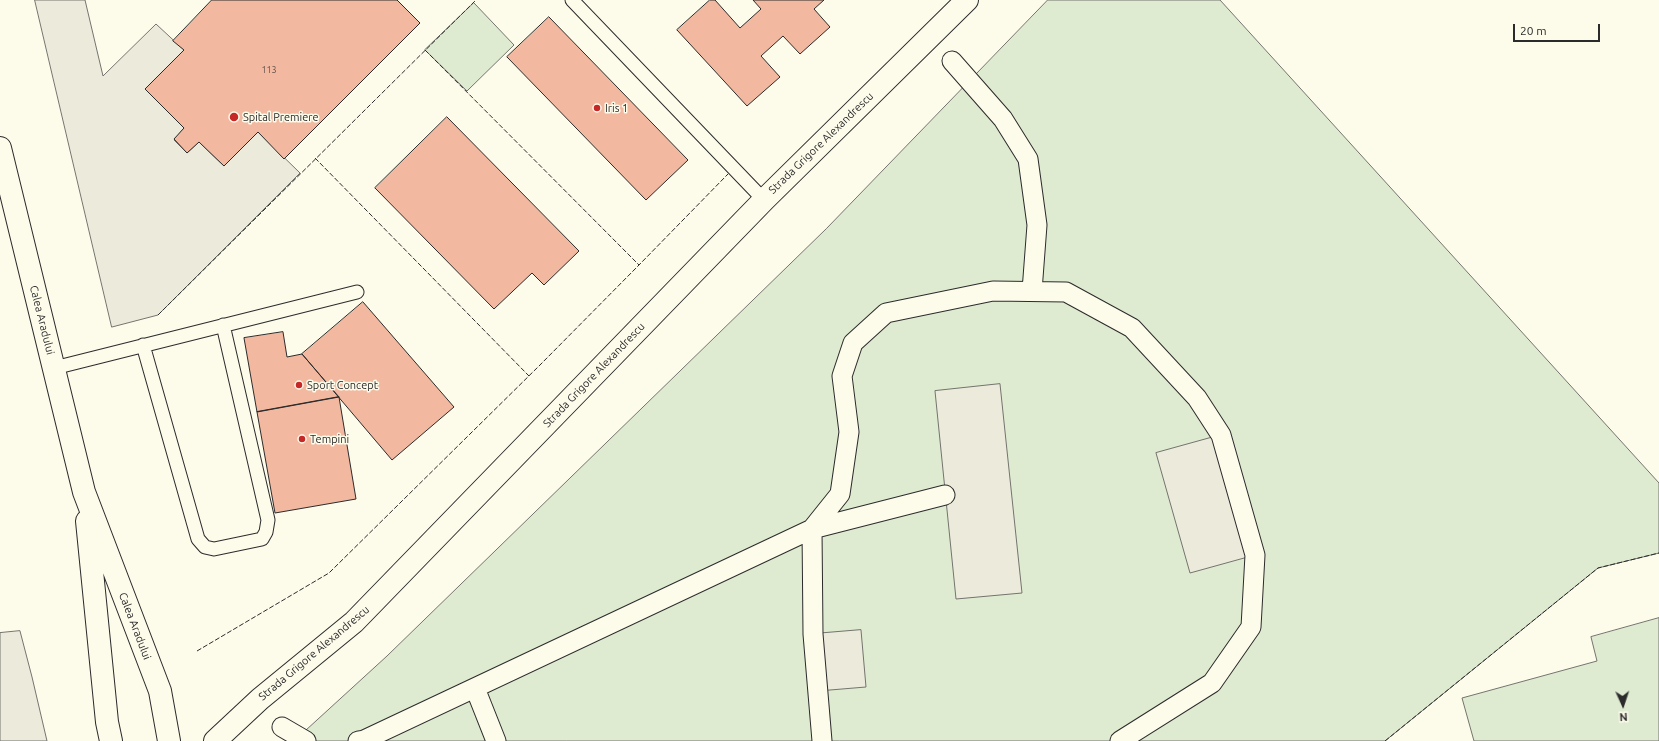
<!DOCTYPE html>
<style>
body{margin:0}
#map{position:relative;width:1659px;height:741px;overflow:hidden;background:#fdfbea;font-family:Ubuntu,sans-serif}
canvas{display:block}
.north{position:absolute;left:1603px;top:685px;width:40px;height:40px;-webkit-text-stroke:3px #fdfbea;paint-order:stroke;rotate:177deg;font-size:11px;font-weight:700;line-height:16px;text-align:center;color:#2b2b2b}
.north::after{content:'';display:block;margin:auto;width:14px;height:18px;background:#2b2b2b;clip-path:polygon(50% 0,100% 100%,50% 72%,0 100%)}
.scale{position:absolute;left:1513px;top:24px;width:87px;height:18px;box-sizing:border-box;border:2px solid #2b2b2b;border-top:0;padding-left:5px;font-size:12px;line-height:14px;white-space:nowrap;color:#2b2b2b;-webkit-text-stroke:3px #fdfbea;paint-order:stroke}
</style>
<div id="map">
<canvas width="1659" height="741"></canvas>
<div class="north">N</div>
<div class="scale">20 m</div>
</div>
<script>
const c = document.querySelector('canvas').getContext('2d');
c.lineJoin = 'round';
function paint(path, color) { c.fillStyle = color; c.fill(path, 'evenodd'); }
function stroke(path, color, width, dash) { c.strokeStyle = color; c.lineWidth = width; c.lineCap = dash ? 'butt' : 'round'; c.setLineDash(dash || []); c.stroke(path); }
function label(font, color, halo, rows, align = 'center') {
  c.font = font + ' Ubuntu,sans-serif'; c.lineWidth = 3; c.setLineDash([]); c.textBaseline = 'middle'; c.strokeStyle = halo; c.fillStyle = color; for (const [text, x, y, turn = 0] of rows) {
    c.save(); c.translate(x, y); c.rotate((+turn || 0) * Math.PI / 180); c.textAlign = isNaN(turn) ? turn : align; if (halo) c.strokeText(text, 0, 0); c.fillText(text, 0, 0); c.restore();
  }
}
const green = new Path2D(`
 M1048 0H1220L1659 483V553L1598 568 1385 741H294L387 656 826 229Z
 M474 3 514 45 467 91 425 50Z
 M1659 618V741H1474L1462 698 1597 661 1591 637Z`);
paint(green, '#deebd1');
stroke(green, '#74746e', 1);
const parking = new Path2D(`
 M35 0H85L103 76 156 24 184 50 145 89 184 128 174 140 187 153 199 142 224 166 258 132 300 173 158 315 112 327Z
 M1000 384 1022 593 956 599 935 391Z
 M1221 435 1255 555 1190 573 1156 453Z
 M861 630 866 687 818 691 813 634Z
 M20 631 32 677 47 741H0V633Z`);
paint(parking, '#eceadb');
stroke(parking, '#74746e', 1);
const building = new Path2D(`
 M212 0H397L420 23 284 159 258 132 224 166 199 142 187 153 174 139 184 128 145 89 184 50 173 41Z
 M710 0H715L740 28 761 9 753 0H824L814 9 830 27 800 54 783 36 761 56 780 77 747 106 677 30Z
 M549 17 688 160 646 200 507 57Z
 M447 117 579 251 544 285 532 273 494 309 375 188Z
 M363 302 454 407 392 460 302 354Z
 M283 332 287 357 302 354 339 397 257 412 244 338Z
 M339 397 356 499 275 513 257 412Z`);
paint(building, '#f2b8a0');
stroke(building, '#2b2b2b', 1);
const service = new Path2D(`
 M572 0 764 200
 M143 345 198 539 205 547 214 549 262 539 266 532 268 520 223 325
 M54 368 357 292`);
const pedestrian = new Path2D(`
 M952 61 1003 119 1028 159 1037 225 1032 291
 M475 688 496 741
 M282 727 306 741
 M358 741 364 740 812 529 945 495
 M822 741 813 634 812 529 840 494 849 432 842 376 853 343 886 313 993 291 1066 292 1132 328 1197 398 1221 435 1255 555 1251 627 1212 683 1120 741`);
const secondary = new Path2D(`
 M215 741 260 699 354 622 764 200 967 0`);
const primary = new Path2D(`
 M0 148 84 492 160 691 169 741
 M87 521 107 722 111 741`);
stroke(service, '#2b2b2b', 15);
stroke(pedestrian, '#2b2b2b', 21);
stroke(secondary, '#2b2b2b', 24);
stroke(primary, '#2b2b2b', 24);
stroke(service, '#fdfbea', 13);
stroke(pedestrian, '#fdfbea', 19);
stroke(secondary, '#fdfbea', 22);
stroke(primary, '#fdfbea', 22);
stroke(new Path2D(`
 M425 50 639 265 728 174
 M315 158 529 376
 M158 315 476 0
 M197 651 329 573 540 365 639 265
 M1385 741 1598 568 1659 553`), '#2b2b2b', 1, [5, 2]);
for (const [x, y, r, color] of [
 [597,108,4,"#c62828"],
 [234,117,5,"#c62828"],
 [299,385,4,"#c62828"],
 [302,439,4,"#c62828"]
]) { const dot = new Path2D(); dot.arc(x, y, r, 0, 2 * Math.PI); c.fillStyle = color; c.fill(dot); stroke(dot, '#fdfbea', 1.5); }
label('9px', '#5d4e48', null, [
 ["113",269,70]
]);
label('11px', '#2b2b2b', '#fdfbea', [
 ["Iris 1",605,108],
 ["Spital Premiere",243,117],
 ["Sport Concept",307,385],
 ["Tempini",310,439]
], 'left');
label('11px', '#2b2b2b', '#fdfbea', [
 ["Strada Grigore Alexandrescu",821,143,-44],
 ["Calea Aradului",42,320,76],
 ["Strada Grigore Alexandrescu",594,375,-46],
 ["Calea Aradului",135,626,69],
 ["Strada Grigore Alexandrescu",314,653,-40]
]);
</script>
